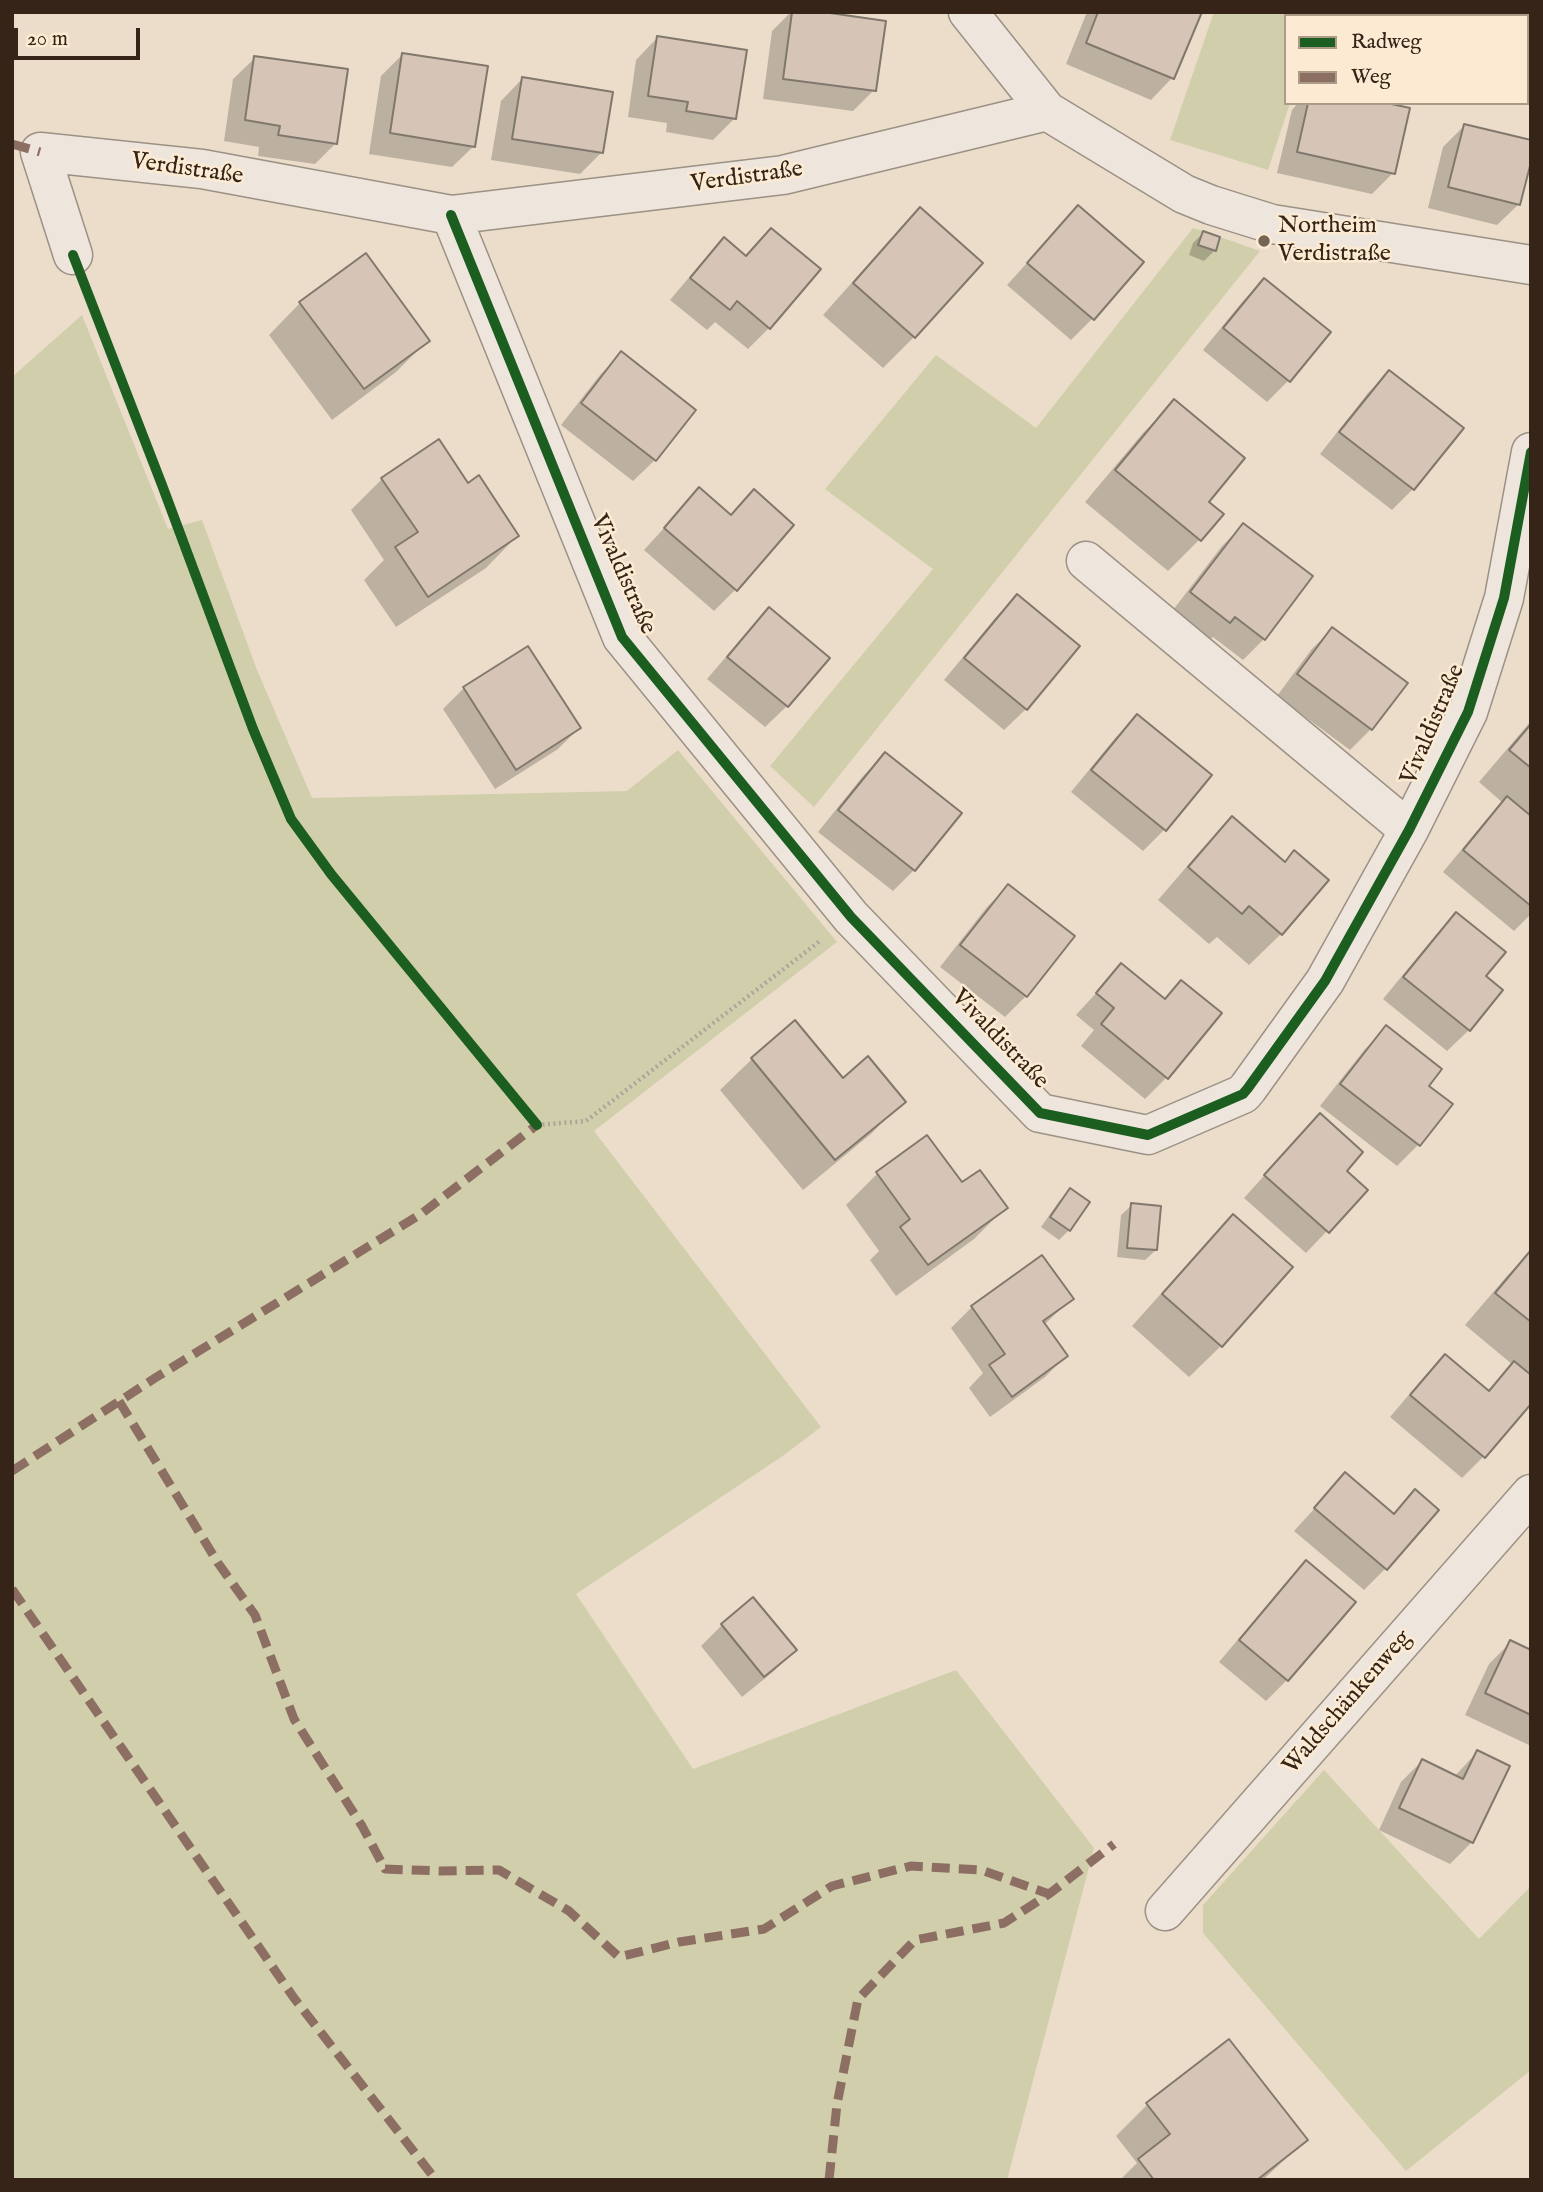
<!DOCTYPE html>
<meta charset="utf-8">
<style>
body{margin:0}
#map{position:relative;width:1543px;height:2192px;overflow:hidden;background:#ebddc9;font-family:"IM FELL English",serif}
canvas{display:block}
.frame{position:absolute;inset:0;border:14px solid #352417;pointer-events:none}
.legend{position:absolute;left:1284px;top:14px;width:245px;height:91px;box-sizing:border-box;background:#fcebd2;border:2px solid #ac9b87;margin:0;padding:9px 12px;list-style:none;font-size:21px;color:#352417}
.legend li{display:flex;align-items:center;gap:14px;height:35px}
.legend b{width:35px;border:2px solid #ac9b87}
.scale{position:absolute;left:14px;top:28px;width:126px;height:32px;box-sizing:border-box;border:4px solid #352417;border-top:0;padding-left:9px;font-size:21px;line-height:24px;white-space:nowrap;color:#352417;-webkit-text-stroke:5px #fcebd2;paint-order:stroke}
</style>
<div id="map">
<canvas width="1543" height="2192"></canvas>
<div class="frame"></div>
<ul class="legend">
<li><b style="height:9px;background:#1b5e20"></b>Radweg</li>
<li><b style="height:9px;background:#8d6e63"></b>Weg</li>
</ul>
<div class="scale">20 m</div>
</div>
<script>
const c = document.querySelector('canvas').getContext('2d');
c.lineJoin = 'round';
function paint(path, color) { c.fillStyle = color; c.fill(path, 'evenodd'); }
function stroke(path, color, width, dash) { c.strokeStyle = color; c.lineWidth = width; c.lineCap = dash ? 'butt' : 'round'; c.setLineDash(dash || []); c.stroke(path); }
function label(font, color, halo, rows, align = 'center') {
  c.font = font + ' "IM FELL English",serif'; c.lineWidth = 5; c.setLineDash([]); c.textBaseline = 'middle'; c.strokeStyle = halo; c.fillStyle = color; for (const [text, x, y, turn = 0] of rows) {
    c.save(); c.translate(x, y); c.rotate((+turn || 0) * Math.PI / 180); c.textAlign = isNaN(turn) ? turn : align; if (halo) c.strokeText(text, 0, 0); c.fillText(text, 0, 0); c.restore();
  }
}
paint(new Path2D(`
 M1214 12H1321L1319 16H1286V103H1290L1268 170 1170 140Z
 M1193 228 1203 231 1199 245 1216 251 1220 237 1260 251 814 807 770 766 933 569 825 489 936 355 1036 428Z
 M82 315 168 529 202 520 257 670 312 798 627 791 678 750 837 942 594 1131 821 1427 784 1455 576 1594 693 1769 956 1670 1094 1848 1007 2180H12V377Z
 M1324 1770 1479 1939 1531 1886V2070L1406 2171 1203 1933V1905Z`), '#d1cfab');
paint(new Path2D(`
 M791 12H810L874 90 853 111 763 99 772 31Z
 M1087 12H1200L1172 78 1151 100 1066 64Z
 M1444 12H1531L1529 38 1527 39V16H1443Z
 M657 38 735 118 713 140 666 132 667 123 628 117 636 60Z
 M402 55 474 146 452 167 369 154 381 76Z
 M255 58 336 143 315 164 258 156 259 147 224 141 233 79Z
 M522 79 601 153 580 174 491 160 501 101Z
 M1298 103H1379L1393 173 1372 194 1277 173 1292 110Z
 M1464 126 1519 204 1497 225 1428 208 1443 147Z
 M1078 207 1142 262 1092 319 1071 340 1007 285Z
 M920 210 914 337 883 368 823 315 889 241Z
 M771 230 818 269 769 328 748 349 715 322 707 330 670 300 703 261 724 240 745 257Z
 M1203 233 1215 250 1204 261 1189 255 1193 243Z
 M1264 280 1328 332 1288 381 1267 402 1203 350 1243 301Z
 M300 303 427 341 396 372 332 420 269 335Z
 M621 353 694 410 655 460 633 481 561 425 600 375Z
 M1389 372 1461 428 1413 489 1392 510 1320 454 1368 393Z
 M1174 402 1206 502 1199 540 1168 571 1085 502 1143 433Z
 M382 479 467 485 517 536 486 568 396 627 364 580 384 560 351 510Z
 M699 490 736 589 714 611 644 550Z
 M1243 525 1264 639 1243 660 1213 637 1207 643 1170 614 1222 546Z
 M1017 596 1026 709 1004 730 944 680 996 617Z
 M769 610 827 659 787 706 765 727 707 679 748 631Z
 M1332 629 1405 684 1371 729 1350 750 1277 696 1311 650Z
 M464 688 579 728 558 749 495 789 443 709Z
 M1137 716 1209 775 1164 830 1143 851 1071 792 1116 737Z
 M1531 721V813L1528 816 1531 818V914L1514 931 1443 872 1486 820 1503 803 1479 782Z
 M885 754 914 870 893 891 818 832 864 775Z
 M1232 819 1284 863 1294 853 1281 934 1249 965 1217 937 1209 944 1158 900 1201 850Z
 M1008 886 1026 996 1005 1017 940 967 987 907Z
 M1456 914 1484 976 1500 990 1469 1030 1447 1051 1383 999 1435 936Z
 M1121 966 1163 1000 1181 982 1219 1014 1166 1078 1145 1099 1081 1046 1094 1030 1076 1015Z
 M795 1023 843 1080 903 1101 872 1133 803 1190 720 1090 752 1059Z
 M1386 1028 1427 1086 1418 1145 1397 1166 1320 1106 1365 1049Z
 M927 1137 961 1185 1006 1207 974 1239 896 1296 870 1260 879 1251 846 1205 877 1174Z
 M1299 1137 1366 1190 1306 1253 1244 1198Z
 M1071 1190 1069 1230 1059 1240 1041 1227 1060 1200Z
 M1132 1205 1156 1250 1145 1260 1117 1257 1121 1215Z
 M1233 1217 1291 1268 1221 1346 1189 1377 1132 1326 1202 1248Z
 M1531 1252V1401L1483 1457 1462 1478 1390 1417 1424 1377 1445 1356 1487 1392 1513 1365 1465 1325 1507 1276Z
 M1071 1299 1044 1325 1066 1356 1045 1377 990 1417 969 1388 983 1373 951 1328 972 1307Z
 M1345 1475 1392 1515 1415 1492 1436 1510 1385 1569 1364 1590 1294 1531Z
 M1307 1563 1287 1680 1266 1701 1219 1662 1285 1584Z
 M753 1599 795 1650 774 1671 742 1697 701 1646 722 1625Z
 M1511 1642 1531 1652V1746L1465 1715 1489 1664Z
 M1477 1752 1472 1842 1450 1864 1379 1830 1401 1782 1422 1761 1454 1777Z
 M1148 2104 1305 2140 1263 2180H1120L1137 2163 1116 2136Z`), '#0003');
const building = new Path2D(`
 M792 12H823L886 21 876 91 783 79Z
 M1098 12H1202L1174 79 1086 43Z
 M1459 12H1531L1530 39 1527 38V16H1458Z
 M657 36 747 50 736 119 686 111 688 102 648 96Z
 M402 53 488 66 475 147 390 133Z
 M254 56 348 69 337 144 278 135 280 126 245 120Z
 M522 77 613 92 603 153 512 139Z
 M1308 103H1387L1410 108 1395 174 1297 152Z
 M1464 124 1531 140V162L1520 205 1448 187Z
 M1078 205 1144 262 1094 320 1027 263Z
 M920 207 983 263 915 338 853 283Z
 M771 228 821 269 770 329 737 301 730 310 690 278 724 237 746 256Z
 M1203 231 1220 237 1216 251 1198 245Z
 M366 253 430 341 364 389 299 302Z
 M1264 278 1331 332 1290 382 1223 328Z
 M621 351 696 410 656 461 581 403Z
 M1389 370 1464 428 1414 490 1339 432Z
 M1174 399 1245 458 1209 502 1224 514 1201 541 1115 470Z
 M439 439 468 483 479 475 519 536 428 597 395 547 418 532 381 478Z
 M699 487 731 515 754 489 794 525 737 591 664 528Z
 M1243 523 1313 576 1265 640 1235 617 1230 623 1190 592Z
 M1017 594 1080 646 1027 710 964 658Z
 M769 607 830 658 788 707 727 657Z
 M1332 627 1408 683 1372 730 1297 674Z
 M528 646 581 728 516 770 463 687Z
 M1137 714 1212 775 1166 831 1091 770Z
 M1531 724V768L1509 750Z
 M885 752 962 813 915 871 838 810Z
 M1507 796 1531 816V906L1463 850Z
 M1232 816 1285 862 1294 850 1329 880 1282 935 1249 906 1242 914 1188 867Z
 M1008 884 1075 936 1027 997 960 945Z
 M1456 912 1506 952 1486 976 1503 990 1470 1031 1403 977Z
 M1121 963 1165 999 1181 980 1222 1013 1168 1079 1101 1024 1114 1008 1096 993Z
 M795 1020 843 1078 868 1056 906 1102 835 1160 751 1058Z
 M1386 1025 1442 1069 1429 1086 1453 1104 1420 1146 1340 1084Z
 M1320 1113 1363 1152 1347 1171 1368 1190 1329 1233 1264 1175Z
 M927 1135 962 1182 980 1170 1008 1208 928 1265 900 1227 910 1219 876 1172Z
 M1070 1188 1090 1202 1070 1231 1050 1217Z
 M1131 1203 1161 1206 1157 1250 1127 1248Z
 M1233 1214 1293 1267 1222 1347 1162 1294Z
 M1531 1250V1322L1495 1293Z
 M1042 1255 1074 1299 1043 1321 1068 1356 1012 1397 989 1365 1005 1354 971 1306Z
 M1445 1354 1489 1391 1514 1361 1531 1375V1404L1485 1458 1410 1395Z
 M1345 1472 1394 1514 1415 1489 1439 1510 1387 1570 1314 1508Z
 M1306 1560 1356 1602 1288 1681 1239 1640Z
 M753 1597 797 1650 764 1677 721 1624Z
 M1510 1640 1531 1650V1715L1485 1693Z
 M1477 1750 1510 1766 1473 1843 1399 1808 1422 1759 1463 1779Z
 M1229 2039 1308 2140 1257 2180H1154L1138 2159 1170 2134 1146 2103Z`);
paint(building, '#d6c4b6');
stroke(building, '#81786d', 2);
const minor = new Path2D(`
 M968 12 1047 111 1184 194 1211 205 1272 224 1531 265
 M451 215 622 637 851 917 1040 1113 1148 1135 1243 1094 1248 1088 1325 981 1409 830 1468 712 1504 598 1531 452
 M73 255 40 152 202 169 451 215 783 175 1047 111
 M1086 561 1409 830
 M1165 1911 1531 1494`);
stroke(minor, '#9b9184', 41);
stroke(new Path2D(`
 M537 1125 586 1121 820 941`), '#aba49b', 4.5, [2, 3.5]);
stroke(minor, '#eee6dd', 38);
stroke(new Path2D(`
 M12 144 40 152
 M119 1401 218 1563 255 1615 294 1719 362 1826 385 1869 441 1871 499 1870 569 1911 619 1957 679 1942 764 1929 832 1886 911 1866 981 1870 1049 1894
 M12 1471 155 1378 421 1214 537 1125 535 1122
 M12 1589 294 1998 436 2180
 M829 2180 837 2104 858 1999 915 1940 1004 1923 1049 1894 1114 1844`), '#8d6e63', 9, [18, 9]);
stroke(new Path2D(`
 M451 215 622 637 851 917 1040 1113 1148 1135 1243 1094 1248 1088 1325 981 1409 830 1468 712 1504 598 1531 452
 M73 255 162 485 253 729 291 819 331 874 537 1125`), '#1b5e20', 10);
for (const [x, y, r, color] of [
 [1264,241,7,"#756555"]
]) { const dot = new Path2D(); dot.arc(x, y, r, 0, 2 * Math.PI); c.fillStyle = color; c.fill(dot); stroke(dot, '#fcebd2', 2.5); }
label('24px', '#352417', '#fcebd2', [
 ["Verdistraße",187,170,8],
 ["Verdistraße",747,178,-8],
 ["Vivaldistraße",622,575,66],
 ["Vivaldistraße",1434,725,-67],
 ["Vivaldistraße",999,1040,46],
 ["Waldschänkenweg",1348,1703,-49]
]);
label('24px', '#352417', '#fcebd2', [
 ["Northeim",1278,227],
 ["Verdistraße",1278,255]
], 'left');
</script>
